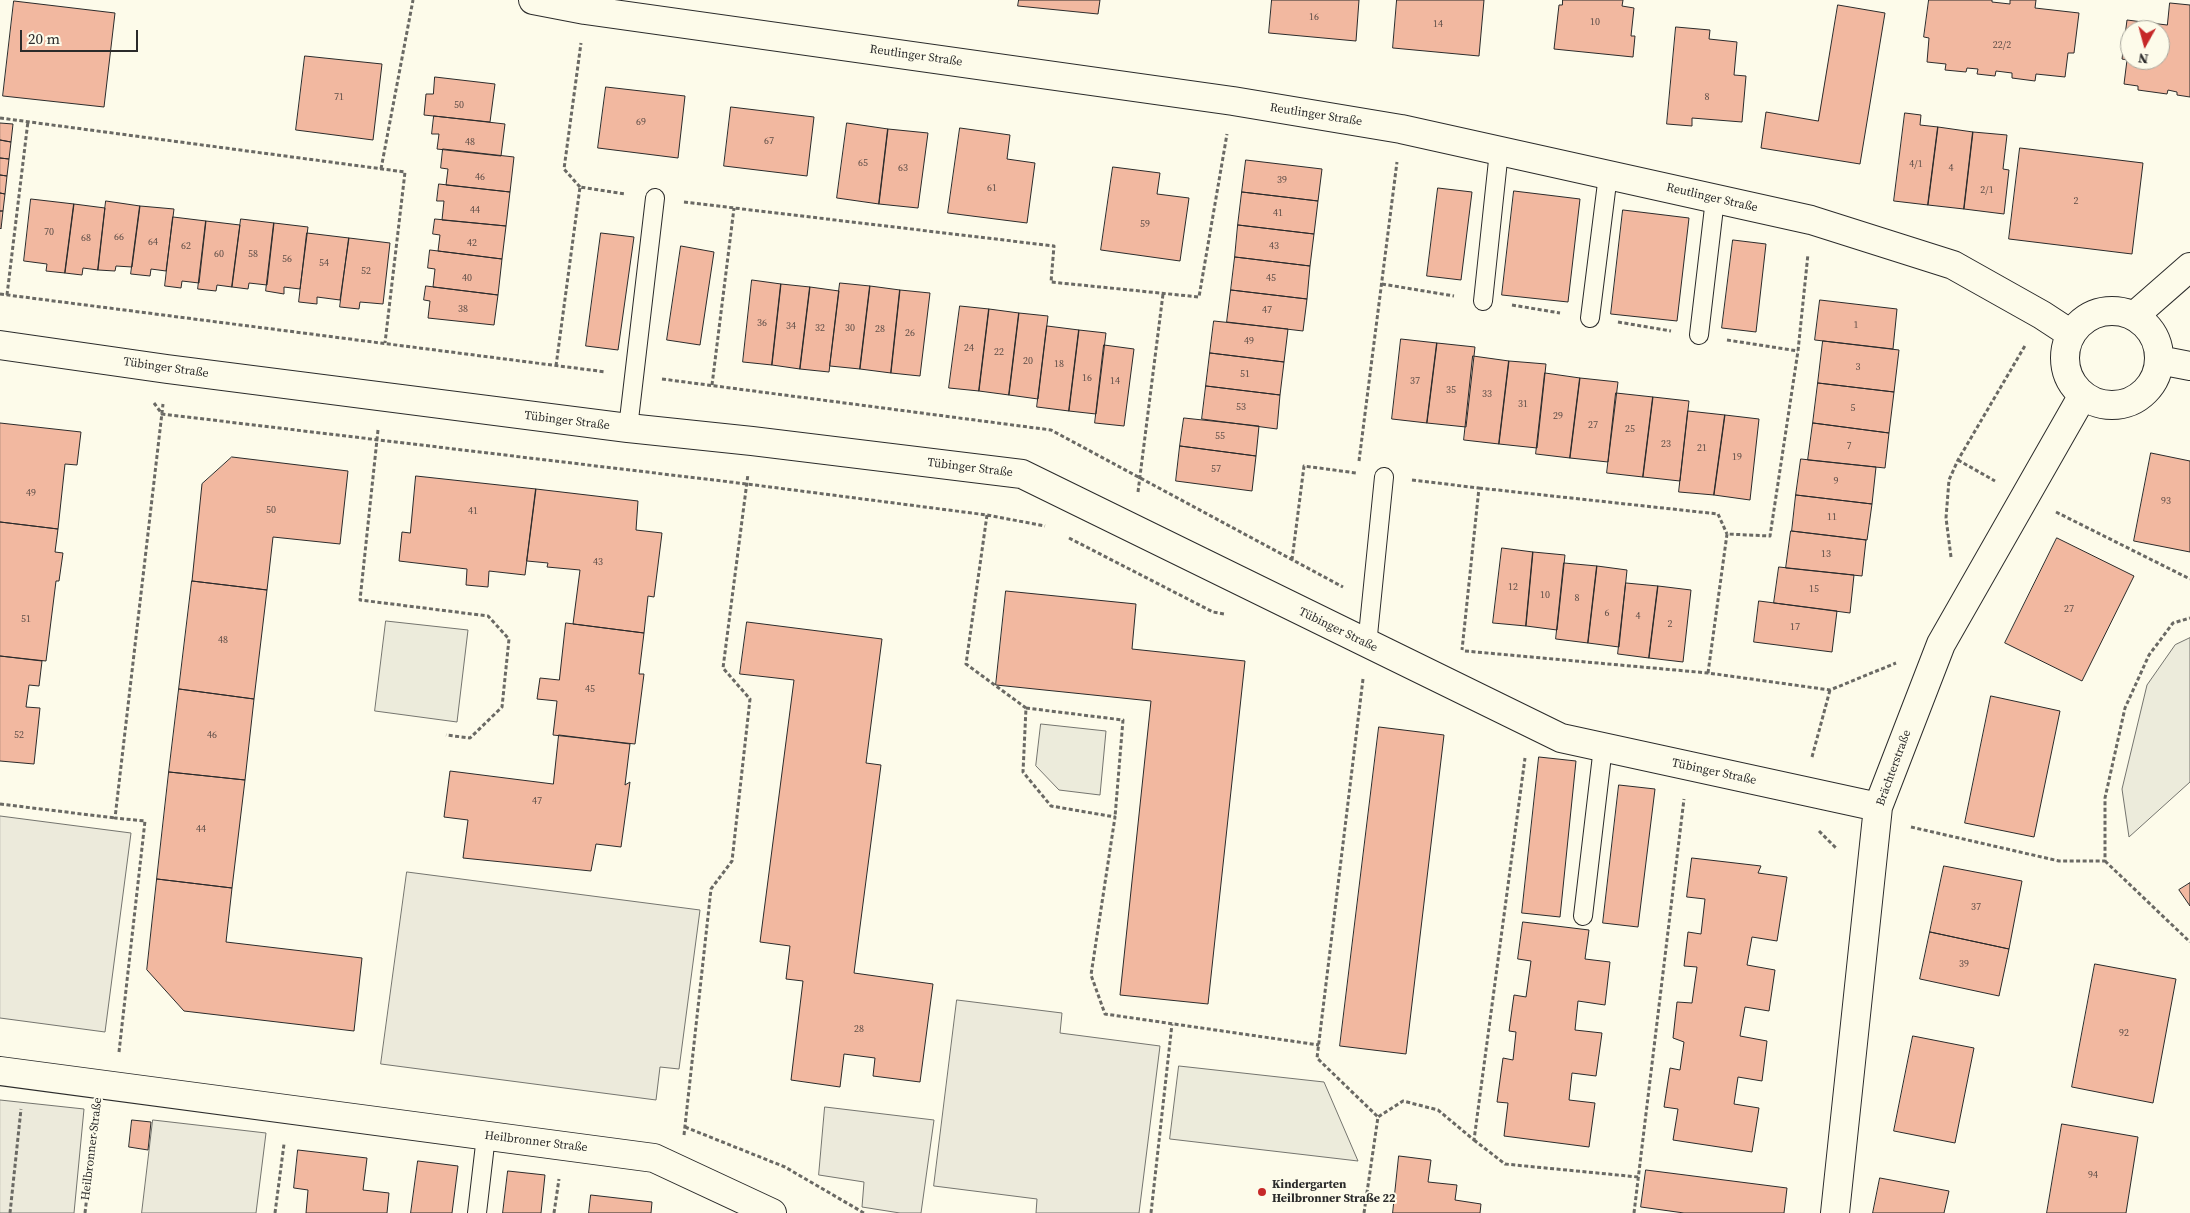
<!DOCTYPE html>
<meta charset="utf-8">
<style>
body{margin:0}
#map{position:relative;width:2190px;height:1213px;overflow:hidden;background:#fdfbea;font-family:"Source Serif 4",serif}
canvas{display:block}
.north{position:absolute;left:2120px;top:20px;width:50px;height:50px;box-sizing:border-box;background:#fdfbea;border:1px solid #a9a89e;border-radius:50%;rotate:187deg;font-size:14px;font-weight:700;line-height:20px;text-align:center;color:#2b2b2b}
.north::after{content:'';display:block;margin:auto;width:18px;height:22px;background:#c62828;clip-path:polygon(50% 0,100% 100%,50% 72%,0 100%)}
.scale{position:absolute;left:20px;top:30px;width:118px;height:22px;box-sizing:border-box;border:2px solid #2b2b2b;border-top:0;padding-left:6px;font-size:15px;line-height:18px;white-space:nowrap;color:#2b2b2b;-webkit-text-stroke:4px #fdfbea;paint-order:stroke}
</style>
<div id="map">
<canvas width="2190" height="1213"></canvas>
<div class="north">N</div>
<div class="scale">20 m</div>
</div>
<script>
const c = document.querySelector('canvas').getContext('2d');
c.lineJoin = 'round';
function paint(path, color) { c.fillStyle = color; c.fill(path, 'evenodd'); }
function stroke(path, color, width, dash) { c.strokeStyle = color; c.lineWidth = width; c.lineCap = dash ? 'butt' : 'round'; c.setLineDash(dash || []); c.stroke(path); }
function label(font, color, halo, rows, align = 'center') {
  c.font = font + ' "Source Serif 4",serif'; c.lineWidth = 4; c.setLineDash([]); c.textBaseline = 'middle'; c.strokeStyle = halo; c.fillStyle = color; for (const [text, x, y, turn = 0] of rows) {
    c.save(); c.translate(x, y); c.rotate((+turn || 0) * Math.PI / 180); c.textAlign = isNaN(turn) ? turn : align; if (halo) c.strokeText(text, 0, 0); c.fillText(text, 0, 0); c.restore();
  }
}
const green = new Path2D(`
 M386 621 468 630 457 722 375 711Z
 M2190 638V782L2129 837 2122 789 2147 685 2175 645Z
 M1041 724 1106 731 1100 795 1059 790 1036 766Z
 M1179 1066 1324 1082 1358 1161 1170 1139Z`);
paint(green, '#ecebdb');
stroke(green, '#74746e', 1);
const parking = new Path2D(`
 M0 816 131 833 105 1032 0 1018Z
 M407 872 700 910 679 1069 660 1067 656 1100 381 1064Z
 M957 1000 1062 1013 1060 1033 1160 1046 1139 1213H1036L1037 1199 934 1186Z
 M0 1100 84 1109 74 1213H0Z
 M825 1107 934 1120 921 1213H900L862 1207 864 1182 819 1175Z
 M153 1120 266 1133 256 1213H142Z`);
paint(parking, '#eceadb');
stroke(parking, '#74746e', 1);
const building = new Path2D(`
 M1019 0H1100L1098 14 1018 6Z
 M1272 0H1359L1356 41 1269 33Z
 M1397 0H1484L1479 56 1393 48Z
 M1563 0H1623L1622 6 1634 8 1631 36H1635L1633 57 1554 49 1559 5H1562Z
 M1929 0H1992V2L2010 4V0H2036L2035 8 2079 13 2074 53H2068L2065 77 2036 74 2035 81 2012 78V73L1996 71 1995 76 1977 74 1978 69 1967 68 1966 72 1945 70 1946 64 1927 62 1929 38 1924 37Z
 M14 1 115 13 104 107 3 96Z
 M2170 3 2190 5V97L2177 95V92L2168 90 2167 94 2138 90V86L2124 84 2127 60 2122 59 2127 20 2167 25ZM2130 30H2160V60H2130Z
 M1838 5 1885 13 1860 164 1761 148 1766 112 1818 121Z
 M1676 27 1710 30 1709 39 1737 42 1734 75 1746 76 1742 122 1692 118V126L1667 124Z
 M305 56 382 64 373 140 296 130Z
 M435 77 495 84 490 122 424 115 426 94H433Z
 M606 87 685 96 678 158 598 148Z
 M731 107 814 117 807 176 724 166Z
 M1905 113 1921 115 1920 125 1938 127 1928 205 1894 201Z
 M434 116 505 124 501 156 437 149 439 134H432Z
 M0 123 13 124 11 142 0 140Z
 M847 123 888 129 879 204 837 198Z
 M1938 127 1973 132 1964 209 1928 205Z
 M960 128 1010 135 1007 159 1035 163 1027 223 948 213Z
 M888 129 928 133 918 208 879 204Z
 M1973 132 2007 135 2003 169 2009 170 2004 214 1964 209Z
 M0 140 11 142 9 159 0 158Z
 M2020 148 2143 163 2132 254 2009 239Z
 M443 149 514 157 510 192 446 185 448 169 441 168Z
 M0 158 9 159 7 176 0 175Z
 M1246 160 1322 169 1318 201 1242 192Z
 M1113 167 1160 173 1157 194 1189 198 1180 261 1101 250Z
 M0 175 7 176 5 194 0 193Z
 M439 184 510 192 506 226 442 220 444 201H437Z
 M1438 188 1472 192 1461 280 1427 276Z
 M1514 191 1580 199 1568 302 1502 295Z
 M1242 192 1318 201 1314 234 1238 225Z
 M0 193 5 194 3 211H0Z
 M31 199 74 204 65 273 46 271 47 264 24 261Z
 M106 201 140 206 132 267 116 266 115 271 98 270Z
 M74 204 105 208 98 270 83 268 82 275 65 273Z
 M140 206 174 209 166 271 151 269 150 276 131 274Z
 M1623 210 1689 218 1677 321 1611 314Z
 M0 211H3L1 229 0 228Z
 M173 217 206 221 199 283 182 281 181 288 165 286Z
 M241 219 274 223 267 285 249 283 248 289 232 287Z
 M435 219 506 226 502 259 438 251 440 235 433 234Z
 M206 221 240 225 232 287 217 285 216 291 198 289Z
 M274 223 308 227 300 289 284 287V294L266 291Z
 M1238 225 1314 234 1310 266 1235 257Z
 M307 233 349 238 340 300 317 297V304L299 302Z
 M601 233 634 237 618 350 586 346Z
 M349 238 390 243 383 304 360 302 359 309 340 307Z
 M1733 240 1766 244 1756 332 1722 328Z
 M681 246 714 252 700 345 667 340Z
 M430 250 502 259 498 295 433 287 435 269 428 268Z
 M1235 257 1310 266 1307 299 1231 290Z
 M752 280 781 284 772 365 743 362Z
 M840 283 870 286 860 369 830 366Z
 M781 284 810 287 800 369 772 365Z
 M426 286 498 295 494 325 428 318 430 301 424 300Z
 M870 286 900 290 891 373 860 369Z
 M810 287 839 291 829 372 800 369Z
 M900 290 930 293 920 376 891 373Z
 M1231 290 1307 299 1303 331 1227 322Z
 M1820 300 1897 309 1893 349 1815 340Z
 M960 306 989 309 979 391 949 388Z
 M989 309 1019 313 1009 395 979 391Z
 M1019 313 1048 316 1038 399 1009 395Z
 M1214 321 1288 329 1284 362 1210 353Z
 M1047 326 1079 330 1069 411 1037 407Z
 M1079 330 1106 333 1096 414 1069 411Z
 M1401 339 1437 343 1427 423 1392 419Z
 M1823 341 1899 350 1894 392 1818 383Z
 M1437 343 1475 347 1466 427 1427 423Z
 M1104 345 1134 349 1124 426 1095 423Z
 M1210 353 1284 362 1280 395 1206 386Z
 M1473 356 1509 361 1499 444 1464 440Z
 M1509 361 1546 364 1537 448 1499 444Z
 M1545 373 1580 378 1570 458 1536 454Z
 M1580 378 1618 382 1608 462 1570 458Z
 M1818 383 1894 392 1889 433 1813 423Z
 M1206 386 1280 395 1277 429 1202 419Z
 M1616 393 1653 397 1643 477 1607 473Z
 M1653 397 1689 401 1680 481 1643 477Z
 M1688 411 1725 415 1714 495 1679 492Z
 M1725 415 1759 419 1750 500 1714 495Z
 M1184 418 1259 426 1256 456 1180 446Z
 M0 423 81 432 77 465 65 464 58 529 0 522Z
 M1813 423 1889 433 1885 468 1808 460Z
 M1180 446 1256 456 1252 491 1176 481Z
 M2151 453 2190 461V552L2134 541Z
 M232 457 348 471 340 544 273 537 267 590 192 581 202 484Z
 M1801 459 1876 467 1872 504 1796 495Z
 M416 476 536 489 525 575 489 571 488 587 466 585 467 569 399 561 402 532 410 533Z
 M536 489 638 501 636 530 662 533 654 597 648 596 644 633 573 624 580 570 547 567 548 563 527 561Z
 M1796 495 1872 504 1867 540 1792 531Z
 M0 522 58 529 55 552 63 553 59 581H56L46 661 0 656Z
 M1791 531 1866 540 1862 576 1786 568Z
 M2057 538 2134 576 2082 681 2005 643Z
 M1502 548 1533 552 1526 626 1493 623Z
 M1533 552 1565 555 1557 630 1526 626Z
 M1564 563 1597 566 1588 643 1556 639Z
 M1597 566 1627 570 1619 647 1588 643Z
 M1779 567 1854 575 1850 613 1774 603Z
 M192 581 267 590 254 699 179 689Z
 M1626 583 1658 586 1649 658 1618 654Z
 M1658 586 1691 590 1683 662 1649 658Z
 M1006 591 1136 604 1132 649 1245 661 1208 1004 1120 995 1151 701 996 685Z
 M1759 601 1837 611 1832 652 1754 642Z
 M747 622 882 639 866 763 881 765 854 973 933 984 920 1082 873 1076 875 1058 844 1054 840 1087 791 1080 803 981 786 979 790 946 760 942 794 680 740 674Z
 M566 623 644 633 639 674H644L635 744 553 735 557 701 537 699 540 678 559 680Z
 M0 656 42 661 39 686 29 685 26 707 40 708 34 764 0 761Z
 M179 689 254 699 245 780 169 772Z
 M1991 696 2060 711 2034 837 1965 823Z
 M1379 727 1444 735 1406 1054 1340 1046Z
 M559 735 630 744 625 785 630 782 621 847 596 844 591 871 463 858 468 820 444 817 450 771 553 784Z
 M1539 757 1576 761 1560 917 1522 913Z
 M169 772 245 780 232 888 157 879Z
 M1619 785 1655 789 1638 927 1603 923Z
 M1692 858 1761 866 1758 873 1787 877 1777 941 1752 937 1747 965 1775 970 1769 1011 1745 1007 1740 1036 1767 1041 1762 1081 1738 1077 1734 1104 1759 1108 1752 1152 1673 1140 1678 1109 1664 1107 1670 1068 1680 1070 1684 1042 1673 1038 1677 1002 1692 1003 1695 981 1697 967 1684 966 1688 932 1701 934 1705 899 1687 897Z
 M1944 866 2022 881 2009 949 1930 932Z
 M157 879 232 888 226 942 362 958 354 1031 184 1011 147 970Z
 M2190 883V906L2179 890Z
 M1523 922 1589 930 1585 959 1610 962 1605 1005 1578 1001 1575 1030 1602 1033 1596 1076 1572 1073 1569 1100 1595 1103 1589 1147 1504 1136 1508 1103 1497 1102 1503 1058 1513 1060 1516 1032 1509 1031 1514 995 1526 997 1531 961 1518 959Z
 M1930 932 2009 949 1999 996 1920 979Z
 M2095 964 2176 979 2153 1103 2072 1087Z
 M1913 1036 1974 1048 1955 1143 1894 1131Z
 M132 1120 151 1122 148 1150 129 1147Z
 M2062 1124 2138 1137 2126 1213H2047Z
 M298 1150 367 1158 363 1190 389 1193 387 1213H306L308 1190 294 1188Z
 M1399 1156 1431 1160 1428 1182 1457 1185 1455 1200 1481 1204 1480 1213H1393Z
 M418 1161 458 1166 452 1213H411Z
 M1646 1170 1787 1188 1784 1213H1684L1641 1207Z
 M508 1171 545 1175 541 1213H503Z
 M1880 1178 1949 1191 1944 1213H1873Z
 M591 1195 652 1202 651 1213H589Z`);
paint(building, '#f2b8a0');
stroke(building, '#2b2b2b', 1);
const lane = new Path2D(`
 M1483 301 1499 151
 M1590 318 1608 175
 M1699 335 1715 199
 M628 428 655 198
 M1367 645 1384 477
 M1583 916 1603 747
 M477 1213 486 1136`);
const street = new Path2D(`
 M533 0 585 10 1233 101 1401 129 1811 220 1953 265 2042 315 2071 334
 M2065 358a47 47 0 1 1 94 0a47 47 0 1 1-94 0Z
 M2134 316 2190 267
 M0 345 167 369 628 428 752 441 1022 474 1561 738 1878 807
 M2159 360 2190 366
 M0 1071 654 1158 772 1213
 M1835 1213 1878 807 1941 644 2083 395`);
stroke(lane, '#2b2b2b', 20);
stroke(street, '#2b2b2b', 30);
stroke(new Path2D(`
 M0 118 405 172 385 343
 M381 169 413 0
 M580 187 564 169 581 43
 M684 202 1054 246 1051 282 1199 297 1227 134
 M1382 284 1454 296
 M0 294 606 372
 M7 295 28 121
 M1512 305 1560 313
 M1618 322 1671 331
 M1727 340 1798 351
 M556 366 580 187 625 194
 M662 379 1051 430 1343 587
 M712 385 734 208
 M154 403 162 414 747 484 987 515 1045 526
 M378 430 360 600 488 616 509 639 502 707 470 738 446 735
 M1958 460 1995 481
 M1359 461 1397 162
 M1412 480 1479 488 1462 650
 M1479 488 1718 514 1727 534
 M1138 492 1163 294
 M2056 512 2190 579
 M987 515 966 664 1026 708 1023 772 1051 806 1115 817 1091 975 1105 1014 1319 1045
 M1069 538 1213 612 1224 614
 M1951 557 1946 518 1949 480 1958 460 2026 344
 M1292 560 1304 466 1356 473
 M1465 651 1708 673 1830 690 1896 663
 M1708 673 1727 534 1770 536 1798 351 1808 254
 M1363 679 1317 1058 1378 1117
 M1026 708 1123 720 1115 817
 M1812 757 1830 690
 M0 804 115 818
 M1911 827 2059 861H2105V798L2125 708 2149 655 2173 623 2190 618
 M1819 831 1837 849
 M2105 861 2190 942
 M119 1052 145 821 115 818 163 404
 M685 1127 785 1167 864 1213
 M684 1135 711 889 732 861 750 699 723 668 748 474
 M1474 1140 1505 1164 1638 1177
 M10 1213 21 1109
 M85 1213 96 1119
 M275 1213 284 1144
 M554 1213 559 1179
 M1151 1213 1172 1024
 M1364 1213 1378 1117 1403 1101 1438 1110 1474 1140 1525 758
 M1634 1213 1684 799`), '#6a6964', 3, [4, 2.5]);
stroke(lane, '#fdfbea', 18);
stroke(street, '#fdfbea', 28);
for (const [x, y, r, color] of [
 [1262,1192,5,"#c62828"]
]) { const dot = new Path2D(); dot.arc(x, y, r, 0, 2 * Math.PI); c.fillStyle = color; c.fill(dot); stroke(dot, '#fdfbea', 2); }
label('10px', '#5d4e48', null, [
 ["16",1314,17],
 ["10",1595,22],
 ["14",1438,24],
 ["22/2",2002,45],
 ["71",339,97],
 ["8",1707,97],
 ["50",459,105],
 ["69",641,122],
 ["67",769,141],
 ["48",470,142],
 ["65",863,163],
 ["4/1",1916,164],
 ["63",903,168],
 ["4",1951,168],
 ["46",480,177],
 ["39",1282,180],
 ["61",992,188],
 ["2/1",1987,190],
 ["2",2076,201],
 ["44",475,210],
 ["41",1278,213],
 ["59",1145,224],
 ["70",49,232],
 ["66",119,237],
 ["68",86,238],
 ["64",153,242],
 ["42",472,243],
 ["62",186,246],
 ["43",1274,246],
 ["60",219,254],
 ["58",253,254],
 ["56",287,259],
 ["54",324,263],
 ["52",366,271],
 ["40",467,278],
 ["45",1271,278],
 ["38",463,309],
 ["47",1267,310],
 ["36",762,323],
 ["1",1856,325],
 ["34",791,326],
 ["32",820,328],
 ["30",850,328],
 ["28",880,329],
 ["26",910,333],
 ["49",1249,341],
 ["24",969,348],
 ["22",999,352],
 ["20",1028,361],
 ["18",1059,364],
 ["3",1858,367],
 ["51",1245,374],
 ["16",1087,378],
 ["14",1115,381],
 ["37",1415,381],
 ["35",1451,390],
 ["33",1487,394],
 ["31",1523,404],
 ["53",1241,407],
 ["5",1853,408],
 ["29",1558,416],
 ["27",1593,425],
 ["25",1630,429],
 ["55",1220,436],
 ["23",1666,444],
 ["7",1849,446],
 ["21",1702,448],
 ["19",1737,457],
 ["57",1216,469],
 ["9",1836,481],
 ["49",31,493],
 ["93",2166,501],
 ["50",271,510],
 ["41",473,511],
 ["11",1832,517],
 ["13",1826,554],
 ["43",598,562],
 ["12",1513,587],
 ["15",1814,589],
 ["10",1545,595],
 ["8",1577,598],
 ["27",2069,609],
 ["6",1607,613],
 ["4",1638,616],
 ["51",26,619],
 ["2",1670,624],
 ["17",1795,627],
 ["48",223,640],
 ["45",590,689],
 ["52",19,735],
 ["46",212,735],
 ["47",537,801],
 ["44",201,829],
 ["37",1976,907],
 ["39",1964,964],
 ["28",859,1029],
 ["92",2124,1033],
 ["94",2093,1175]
]);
label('12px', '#2b2b2b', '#fdfbea', [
 ["Reutlinger Straße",916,56,8],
 ["Reutlinger Straße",1316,115,9],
 ["Reutlinger Straße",1712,198,13],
 ["Tübinger Straße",166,368,8],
 ["Tübinger Straße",567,421,7],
 ["Tübinger Straße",970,468,7],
 ["Tübinger Straße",1338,630,26],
 ["Brächterstraße",1894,768,-70],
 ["Tübinger Straße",1714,772,12],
 ["Heilbronner Straße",536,1142,7],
 ["Heilbronner Straße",92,1149,-83]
]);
label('bold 12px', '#2b2b2b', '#fdfbea', [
 ["Kindergarten",1272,1185],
 ["Heilbronner Straße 22",1272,1199]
], 'left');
</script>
